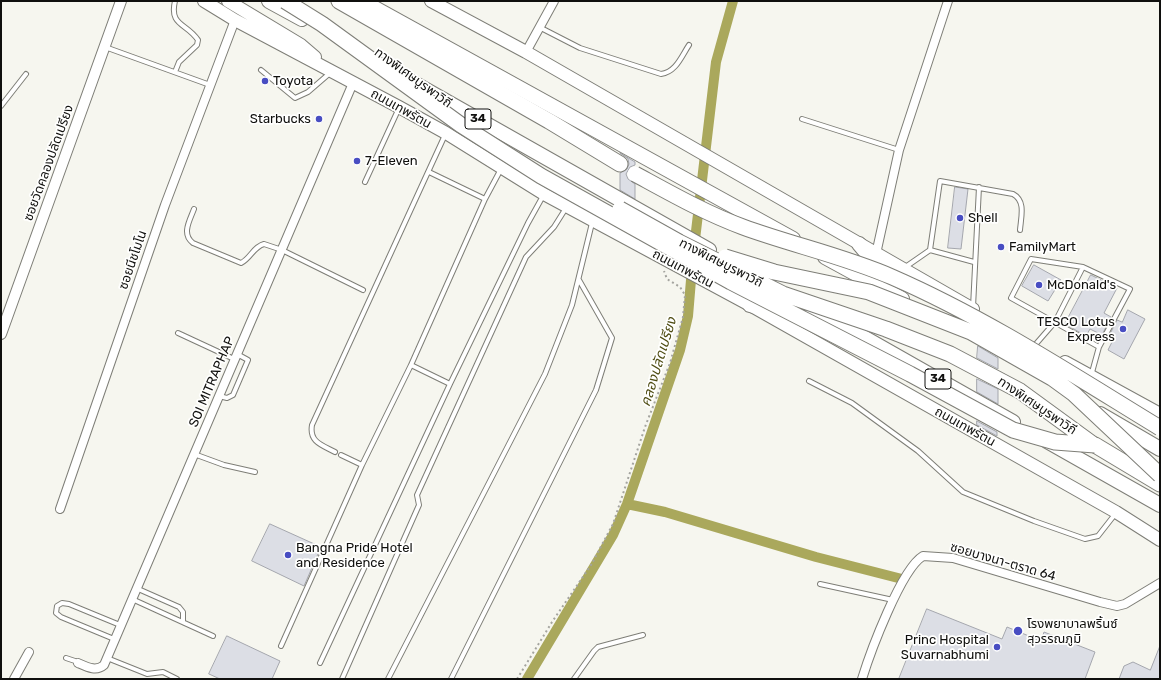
<!DOCTYPE html>
<meta charset="utf-8">
<style>
body{margin:0}
#map{position:relative;width:1161px;height:680px;overflow:hidden;background:#f6f6ef;font-family:Rubik,sans-serif}
canvas{display:block}
.frame{position:absolute;inset:0;border:2px solid #10100e;pointer-events:none}
</style>
<div id="map">
<canvas width="1161" height="680"></canvas>
<div class="frame"></div>
</div>
<script>
const c = document.querySelector('canvas').getContext('2d');
c.lineJoin = 'round';
function stroke(path, color, width, dash) { c.strokeStyle = color; c.lineWidth = width; c.lineCap = dash ? 'butt' : 'round'; c.setLineDash(dash || []); c.stroke(path); }
function paint(path, color) { c.fillStyle = color; c.fill(path, 'evenodd'); }
function label(font, color, halo, rows, align = 'center') {
  c.font = font + ' Rubik,"Noto Sans Thai",sans-serif'; c.lineWidth = 3.5; c.setLineDash([]); c.textBaseline = 'middle'; c.strokeStyle = halo; c.fillStyle = color; for (const [text, x, y, turn = 0] of rows) {
    c.save(); c.translate(x, y); c.rotate((+turn || 0) * Math.PI / 180); c.textAlign = isNaN(turn) ? turn : align; if (halo) c.strokeText(text, 0, 0); c.fillText(text, 0, 0); c.restore();
  }
}
stroke(new Path2D(`
 M694 248 716 62 733 1
 M627 504 665 512 816 557 902 579
 M527 679 613 535 627 504 680 350 688 316 692 268`), '#aaa85c', 10);
const building = new Path2D(`
 M620 153 635 162V165L630 167 626 174 628 179 635 184V199L620 190V173L627 169 629 164 628 159Z
 M955 187 968 189 961 249 948 248Z
 M1034 265 1061 280 1048 301 1022 286Z
 M1091 275 1117 288 1104 313 1111 317 1102 335 1090 329 1086 336 1065 324Z
 M1128 310 1145 319 1124 359 1108 350 1113 340 1108 338 1117 320 1122 322Z
 M978 346 998 358V369L977 358Z
 M977 379 998 389V404L977 392Z
 M977 421 997 432V436L977 425Z
 M270 524 321 547 304 586 252 561Z
 M927 609 1002 639 1007 627 1041 641 1044 632 1095 652 1085 679H899Z
 M227 636 280 661 272 679H220L209 674Z
 M1160 646V679H1119L1124 666 1133 662 1150 670Z`);
paint(building, '#dcdee5');
stroke(building, '#a4a6ad', 1);
const service = new Path2D(`
 M541 28 580 48 661 74C676 72 681 57 689 45
 M105 47 210 85
 M261 70 295 98 308 92 330 73
 M175 72 179 62 197 45 198 40C187 23 169 26 175 1
 M1 106 26 74
 M802 119 899 150
 M429 172 485 199
 M365 182 399 108
 M194 209C190 220 181 234 193 243L241 263C251 258 253 247 264 244L282 250 363 290
 M930 250 974 262
 M1083 267 1031 259 1011 298 1099 347
 M904 268 930 250 940 181 1013 194C1026 201 1021 217 1020 230
 M973 307 979 187
 M178 333 234 359
 M1035 345 1055 322 1083 267 1130 289 1099 347 1091 376
 M411 365 485 199 501 169
 M809 381 852 403 918 451 963 492 1034 521 1085 539 1098 536 1116 513
 M219 396 227 398 233 395 248 360 237 354
 M335 452C322 445 309 442 312 425L445 135
 M194 454 224 465 255 472
 M341 455 362 465 411 365 450 384 528 223 543 196
 M820 584 893 600
 M136 588 179 607 183 612V622
 M132 599 213 636
 M114 639 61 617 56 613 57 606 62 603 69 604 120 625
 M281 646 362 465
 M66 658 75 661
 M107 658 147 674 163 672 177 679
 M320 663 450 384
 M342 679 419 505 417 495 526 257 554 227 566 208
 M388 679 545 374 572 305 592 223
 M451 679 596 390 612 338 579 280
 M574 679 594 651 598 647 643 635`);
const minor = new Path2D(`
 M526 52 554 1
 M876 254 899 150 948 1
 M60 509 165 205 235 20
 M78 663C87 667 96 672 104 665L353 83
 M14 679 29 652
 M862 679C870 653 901 569 923 556L953 558 1100 602 1117 606 1125 604 1160 583`);
const tertiary = new Path2D(`
 M1 334 121 1`);
const secondary = new Path2D(`
 M204 1 235 20 399 107 446 133 544 194 750 305 1116 512 1160 540
 M228 1 301 45 315 57
 M431 1 526 52 973 309
 M1065 362 1160 414`);
const trunk = new Path2D(`
 M269 1 302 19
 M362 1 793 239
 M405 78 709 250
 M859 244 886 276
 M825 257 902 299
 M750 305 787 314
 M812 308 1013 422
 M1100 414 1160 449
 M1047 441 1160 505`);
const motorway = new Path2D(`
 M339 1 549 121 620 164
 M1095 445 1160 484`);
stroke(service, '#7e7e77', 6);
stroke(minor, '#7e7e77', 10);
stroke(tertiary, '#7e7e77', 12);
stroke(secondary, '#7e7e77', 14);
stroke(trunk, '#7e7e77', 16);
stroke(motorway, '#7e7e77', 17);
stroke(new Path2D(`
 M517 679 552 622 591 565 613 524 645 427 670 363 683 317 685 295 680 287 667 279 664 271`), '#a4a49f', 2, [2, 3]);
stroke(service, '#fff', 4);
stroke(minor, '#fff', 8);
stroke(tertiary, '#fff', 10);
stroke(secondary, '#fff', 12);
stroke(trunk, '#fff', 14);
stroke(motorway, '#fff', 15);
const motorwayBridge = new Path2D(`
 M285 1 322 24 461 125 541 176 731 282 910 374 1013 430 1055 442 1095 445
 M635 174C670 193 705 213 743 227 792 245 844 256 892 277 986 318 1073 375 1160 428
 M620 209 679 242 783 294 886 329 950 354 1020 391 1094 445
 M725 257 774 272 869 292 971 332 1052 378 1074 394 1160 475`);
stroke(motorwayBridge, '#7e7e77', 17, []);
stroke(motorwayBridge, '#fff', 15);
for (const [x, y, r, color] of [
 [265,81,4,"#484dc2"],
 [319,119,4,"#484dc2"],
 [357,161,4,"#484dc2"],
 [960,218,4,"#484dc2"],
 [1001,247,4,"#484dc2"],
 [1039,285,4,"#484dc2"],
 [1123,329,4,"#484dc2"],
 [288,555,4,"#484dc2"],
 [1018,631,5,"#484dc2"],
 [997,647,4,"#484dc2"]
]) { const dot = new Path2D(); dot.arc(x, y, r, 0, 2 * Math.PI); c.fillStyle = color; c.fill(dot); stroke(dot, '#fffffe', 1.5); }
for (const [x, y, w] of [
 [478,119,26],
 [938,379,26]
]) { const box = new Path2D(); box.roundRect(x - w / 2, y - 10, w, 20, 3); c.fillStyle = '#fffffe'; c.fill(box); stroke(box, '#10100e', 1); }
label('bold 12px', '#10100e', null, [
 ["34",478,119],
 ["34",938,379]
]);
label('13px', '#10100e', '#fffffe', [
 ["ทางพิเศษบูรพาวิถี",413,78,36],
 ["ถนนเทพรัตน",401,109,29],
 ["ซอยวัดคลองปลัดเปรียง",49,163,-70],
 ["ซอยนีชโมโน",133,260,-71],
 ["ทางพิเศษบูรพาวิถี",721,263,27],
 ["ถนนเทพรัตน",683,269,28],
 ["SOI MITRAPHAP",212,382,-67],
 ["ทางพิเศษบูรพาวิถี",1037,406,34],
 ["ถนนเทพรัตน",965,427,29],
 ["ซอยบางนา-ตราด 64",1003,562,16]
]);
label('13px', '#10100e', '#fffffe', [
 ["Toyota",273,81],
 ["Starbucks",311,119,"right"],
 ["7-Eleven",365,161],
 ["Shell",968,218],
 ["FamilyMart",1009,247],
 ["McDonald's",1047,285],
 ["TESCO Lotus",1115,322,"right"],
 ["Express",1115,337,"right"],
 ["Bangna Pride Hotel",296,548],
 ["and Residence",296,563],
 ["โรงพยาบาลพริ้นซ์",1027,624],
 ["สุวรรณภูมิ",1027,639],
 ["Princ Hospital",989,640,"right"],
 ["Suvarnabhumi",989,655,"right"]
], 'left');
label('italic 14px', '#4f4d13', '#fffffe', [
 ["คลองปลัดเปรียง",659,362,-73]
]);
</script>
